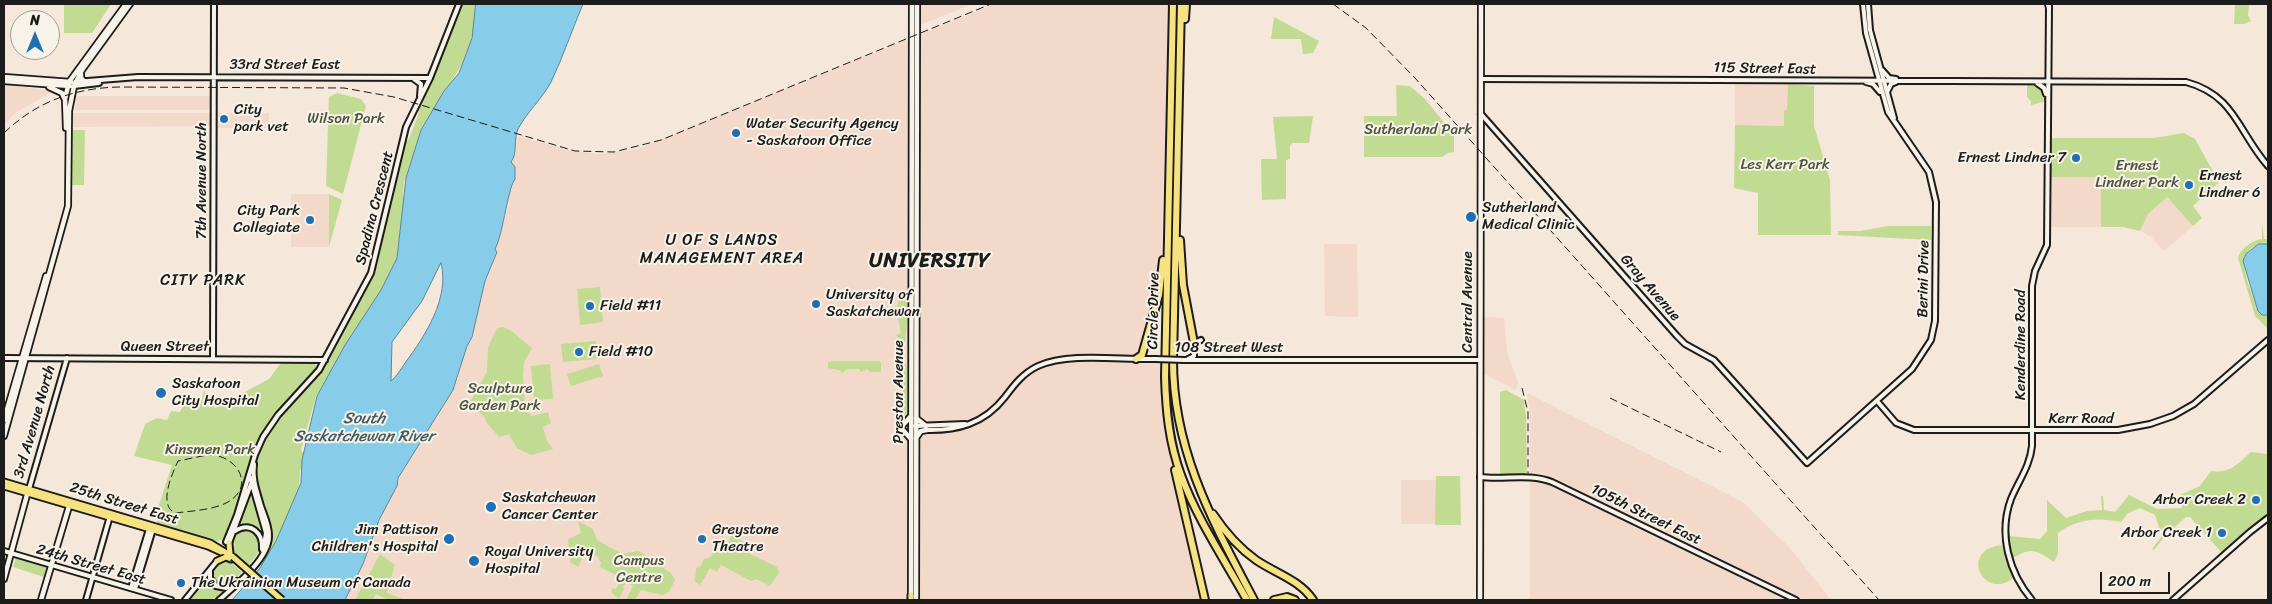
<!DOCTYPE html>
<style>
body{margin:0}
#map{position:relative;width:2272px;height:604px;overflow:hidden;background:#f5e7da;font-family:Sriracha,sans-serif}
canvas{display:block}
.frame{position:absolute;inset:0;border:5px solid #1c1c1c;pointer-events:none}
.north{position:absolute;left:10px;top:10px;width:50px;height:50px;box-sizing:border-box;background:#f7f3e8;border:1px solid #9f9d96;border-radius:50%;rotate:0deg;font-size:14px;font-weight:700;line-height:20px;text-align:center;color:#1c1c1c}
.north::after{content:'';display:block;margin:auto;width:18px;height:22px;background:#1f6fb2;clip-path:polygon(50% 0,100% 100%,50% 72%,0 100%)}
.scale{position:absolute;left:2100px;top:572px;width:70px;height:22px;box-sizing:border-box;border:2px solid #1c1c1c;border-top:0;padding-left:6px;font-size:15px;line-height:18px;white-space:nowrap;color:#1c1c1c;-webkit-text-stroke:4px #f7f3e8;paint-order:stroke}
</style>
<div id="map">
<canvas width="2272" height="604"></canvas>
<div class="frame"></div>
<div class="north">N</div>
<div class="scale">200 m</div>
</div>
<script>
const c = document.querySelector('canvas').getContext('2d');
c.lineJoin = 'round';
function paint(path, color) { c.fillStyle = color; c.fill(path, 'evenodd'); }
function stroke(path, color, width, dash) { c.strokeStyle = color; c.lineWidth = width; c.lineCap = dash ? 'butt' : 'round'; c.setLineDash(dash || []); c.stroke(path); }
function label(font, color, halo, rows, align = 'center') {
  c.font = font + ' Sriracha,sans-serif'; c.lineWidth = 4; c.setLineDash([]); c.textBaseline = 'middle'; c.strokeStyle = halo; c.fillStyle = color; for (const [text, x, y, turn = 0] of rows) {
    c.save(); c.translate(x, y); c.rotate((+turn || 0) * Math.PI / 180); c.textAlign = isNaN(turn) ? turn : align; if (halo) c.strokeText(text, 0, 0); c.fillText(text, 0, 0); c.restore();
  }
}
paint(new Path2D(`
 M918 4H972L918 26Z
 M995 4H1169L1161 269 1144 334 1141 352 1134 356 1135 362H1163L1167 437 1203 600H345L363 564 379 520 397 486 398 479 414 450 438 417 458 379 467 346 472 337 485 281 493 265 495 249 510 202 508 198 510 185 515 179 511 162 514 158 515 136 579 152 601 154 638 149Z
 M4 84 44 90 52 92 15 113 4 125Z
 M1735 84H1788L1787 110 1784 112V126L1735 125Z
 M75 96H210V108L208 110H75Z
 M73 113H211V126L72 127Z
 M217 113H269V128H217Z
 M2051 177H2101V227H2052Z
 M291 194H329V247H291Z
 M2167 197 2193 226 2164 251 2151 237 2140 231 2148 214Z
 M1324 244H1357L1358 317 1325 316Z
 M1484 317 1504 318 1507 352 1518 382 1516 390 1484 374Z
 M1527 393 1743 502 1790 548 1831 600 1799 598 1798 600H1530V415Z
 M1401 480H1436V524H1401Z`), '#f3d9ca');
paint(new Path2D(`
 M64 4H111L92 33H64Z
 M462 4H479L474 31 461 66 421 129 409 172 404 181 403 195 405 199 397 258 381 290 316 396 301 450 305 456 300 471 299 488 289 515 276 541 254 573 252 572 266 557 272 538 271 529 256 481 255 468 259 449 273 424 321 371 373 273 404 144 409 139 419 113 417 109Z
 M2235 5H2249L2248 15 2251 21 2244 24H2234Z
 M1274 17 1319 41 1313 53 1303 54 1301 39H1271Z
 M2027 81 2040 84 2047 96V101L2031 105V101L2027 97Z
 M1788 84 1814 86V126L1830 180 1831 235H1758V193L1734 188 1735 125 1784 126V111L1787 109Z
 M1396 85 1410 86 1425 99 1454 135V152L1448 153 1442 157H1364V116H1397Z
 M337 93 361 99 366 106 343 194 326 186 329 97Z
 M1313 116 1309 143H1292L1290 146V159L1286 160V199L1262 200 1261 159H1277L1273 117Z
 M71 130H85L84 185H71Z
 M2184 133 2195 139 2219 182 2193 206 2202 218 2193 226 2167 197 2148 214 2140 231 2123 227H2101V177H2051V138H2154Z
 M329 194 342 200 329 247Z
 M2262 223 2264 239H2268V244C2227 244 2251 288 2258 311L2268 315V329L2255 316 2238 258C2240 249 2253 240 2262 239Z
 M1888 226H1931V240L1838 235V231H1860Z
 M600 287 603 322 580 325 577 289Z
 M903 290 906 292 908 313 904 353 901 352 900 340 896 335 901 333C898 320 895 300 903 290Z
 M503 327 510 330 532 348 524 362 523 374 525 408 532 416 548 412 551 423 543 427 547 441 553 449 531 455 517 448 509 434 499 437 486 422 484 416 473 408 470 402 487 372 488 347 497 328Z
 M596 341 597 359 563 362 561 344Z
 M283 360 314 361 317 369 275 415 261 436 226 538 216 542 157 524 159 505 172 465 134 456 145 424 157 418 167 420 171 411 180 412 185 402 195 404 202 398 204 390 215 408 269 379Z
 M833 361H879L881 363V372H870L867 369 861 372 859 369H847L842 373 839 370 828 368V362Z
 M905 361C909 370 910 414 905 421L903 420 902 376 904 374 900 362Z
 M550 364 553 399 534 400 531 366Z
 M599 364 603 376 571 386 567 374Z
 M1506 390 1524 400 1526 418 1527 477H1500V392Z
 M2251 452 2268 454V515L2222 553 2190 517H2186L2166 535 2154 550 2152 549 2162 536 2155 515 2140 508 2128 513 2121 522C2098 517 2077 519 2058 533V554L2054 562C2034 549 2032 547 2011 559L2009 536 2040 539 2047 531V500L2066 518 2087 511 2102 510 2101 496H2103L2104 510 2115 512 2129 495 2157 509 2182 508 2180 495 2200 486 2211 471C2229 474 2238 464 2251 452Z
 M1436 476H1460L1461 525H1435Z
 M252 490 265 534 263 539C258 527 250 525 238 528Z
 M578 521 593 529 597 540 622 554 638 551 661 563 660 566 671 573 675 580 669 592 662 595 641 590 635 600H626L633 586 627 582 623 587 624 589 619 599 611 592 613 588 616 589 622 578 600 567 601 563 598 557 586 551 578 567 570 562 568 539 581 533Z
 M242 529H252L260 537 259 552 247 567 232 553 235 544 232 541 237 532Z
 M732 535 746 543 742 550 777 567 779 573 770 586 756 579 751 581 721 565 717 572 710 568 700 585 695 582 696 568 700 567 704 559 711 557 714 551 722 554Z
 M2002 545 2014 577C1985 603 1957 550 2002 545Z
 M380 554 395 565 387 593 406 600H388L376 594 373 600H355Z
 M16 558 47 567 44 577 13 567Z
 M228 560 242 572 217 597 211 600H190L221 561Z`), '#c2db92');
const water = new Path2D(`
 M476 4H583C572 30 563 57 551 82 542 99 527 112 518 129 513 140 518 153 511 162L515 167V180C509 182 503 235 495 249L497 252 485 281 472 337 467 346 453 390 398 478 397 486 379 520 363 564 345 600H232L260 568 276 541 301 483 302 460 317 396 345 345 381 290 397 258 406 178 421 130 444 91 459 73 472 38ZM441 263C450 298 425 336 405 363 401 369 396 377 391 381L392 342 422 301Z
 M2259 244H2268V315H2262L2258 311 2243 261 2246 254Z`);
paint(water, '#87cce8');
stroke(water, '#5c8696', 1);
const tertiary = new Path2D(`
 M1868 4 1870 30 1894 118
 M1882 70 1889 78 1896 79
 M414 79 421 84 420 96
 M1481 79 2186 82C2235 95 2238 132 2268 166
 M75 82 138 77 430 78
 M1866 82 1873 84 1880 92
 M2037 83 2044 88 2046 94
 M74 86 99 83
 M1887 92 1891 84 1896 82
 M1481 114 1677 336 1685 344 1714 360 1807 463 1912 369 1931 340 1935 321 1936 202 1929 172 1888 112 1866 33 1863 4
 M4 358 325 360
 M213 358 214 4
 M1188 359 1194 356V343L1201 340
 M1184 360H1480
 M1877 401 1896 423 1914 430H2118L2150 424 2173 416 2194 404 2268 340
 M915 426 965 424
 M925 430C957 431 984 424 1005 397 1014 385 1023 373 1038 366 1069 352 1120 360 1155 359
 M250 477 266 533 263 551
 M1480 477C1505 480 1529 473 1552 482L1796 600
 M29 489 67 358
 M235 531C251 521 263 533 262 549
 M226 542 237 515 255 455 263 437 278 415 319 370 371 273 406 127 430 78 459 4
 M229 543 251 484
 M4 551 171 600
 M210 570V578L216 586 226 588 237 581
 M131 588 149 529
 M135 589 153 529
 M86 600 110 516
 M185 600 217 561
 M219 600C235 586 270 558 269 535 269 525 264 515 261 506 257 491 252 480 254 464
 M2032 600C2009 573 1998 534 2011 499 2019 480 2030 466 2032 446V286L2035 271 2047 245 2049 6
 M2173 600 2250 532 2268 518`);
const secondary = new Path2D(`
 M2048 4 2049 8
 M81 74V78L85 82
 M4 77 71 82
 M4 81 70 86
 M49 87 62 93 64 98
 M66 128 65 99 69 82 126 4
 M916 418 926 426
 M4 420 46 276
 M903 425 911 416
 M902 429 911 439
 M4 436 68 206 69 111 74 86 82 70 130 4
 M916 438 921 431 927 430
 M4 579 28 491
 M911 597 912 4
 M41 600 70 503
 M916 600 917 4
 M1480 600 1481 4`);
const primary = new Path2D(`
 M4 482 210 543 233 557
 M4 486 208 546 221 552
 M229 543 230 554
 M217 561 226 557 231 559
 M911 600V595`);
const motorway = new Path2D(`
 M1173 4 1165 377C1166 410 1169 443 1181 475 1197 519 1224 559 1247 600
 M1181 4 1173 360C1173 451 1213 522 1254 600
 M1185 19 1186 4
 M1180 240 1183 285 1194 343
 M1136 359 1142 355 1159 295 1163 260
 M1175 470 1205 600
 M1213 514C1225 532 1239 548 1256 560 1275 573 1300 580 1313 600
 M1274 600 1287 597 1295 600`);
stroke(tertiary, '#1c1c1c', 8);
stroke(secondary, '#1c1c1c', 8);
stroke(primary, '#1c1c1c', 9);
stroke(motorway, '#1c1c1c', 10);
stroke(tertiary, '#f7f3e8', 4);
stroke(secondary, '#f7f3e8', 4.5);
stroke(primary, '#f7e281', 5);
stroke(motorway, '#f7e281', 6);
stroke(new Path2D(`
 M1333 4 1366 28 1415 78 1879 600
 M4 133C36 102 74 88 119 87L344 88 394 97 575 151 614 152 661 140 991 4
 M1522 388 1528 412V473
 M1610 398 1721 452
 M207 455C235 453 257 485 228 502 214 510 191 511 175 513 158 505 172 474 178 461Z`), '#1c1c1c', 1, [8, 4]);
const tertiaryBridge = new Path2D(`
 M1155 359 1184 360`);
const primaryBridge = new Path2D(`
 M233 557 282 600`);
stroke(tertiaryBridge, '#1c1c1c', 8, []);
stroke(primaryBridge, '#1c1c1c', 9, []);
stroke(tertiaryBridge, '#f7f3e8', 4);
stroke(primaryBridge, '#f7e281', 5);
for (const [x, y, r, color] of [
 [224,119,5,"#1f6fb2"],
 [736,133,5,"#1f6fb2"],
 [2076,158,5,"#1f6fb2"],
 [2189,185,5,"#1f6fb2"],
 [1471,217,6,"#1f6fb2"],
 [310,220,5,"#1f6fb2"],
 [816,304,5,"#1f6fb2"],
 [590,306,5,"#1f6fb2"],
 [579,352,5,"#1f6fb2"],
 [161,393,6,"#1f6fb2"],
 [2256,500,5,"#1f6fb2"],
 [491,507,6,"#1f6fb2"],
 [2222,533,5,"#1f6fb2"],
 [449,539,6,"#1f6fb2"],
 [702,539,5,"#1f6fb2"],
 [474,561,6,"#1f6fb2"],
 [181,583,5,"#1f6fb2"]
]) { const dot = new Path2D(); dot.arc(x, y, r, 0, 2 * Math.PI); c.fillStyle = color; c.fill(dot); stroke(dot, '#f7f3e8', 2); }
label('15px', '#1c1c1c', '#f7f3e8', [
 ["33rd Street East",285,65],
 ["115 Street East",1765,69,1],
 ["7th Avenue North",202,181,-90],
 ["Spadina Crescent",375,208,-76],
 ["Berini Drive",1924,279,-89],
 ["Gray Avenue",1650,288,49],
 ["Central Avenue",1468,302,-90],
 ["Circle Drive",1154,311,-89],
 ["Kenderdine Road",2021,345,-90],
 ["Queen Street",165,347],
 ["108 Street West",1229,348],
 ["Preston Avenue",899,392,-90],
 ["Kerr Road",2081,419],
 ["3rd Avenue North",35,422,-74],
 ["25th Street East",124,504,17],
 ["105th Street East",1646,515,26],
 ["24th Street East",91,565,16]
]);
label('15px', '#1c1c1c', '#f7f3e8', [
 ["City",234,110],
 ["park vet",234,127],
 ["Water Security Agency",746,124],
 ["- Saskatoon Office",746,141],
 ["Ernest Lindner 7",2066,158,"right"],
 ["Ernest",2199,176],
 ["Lindner 6",2199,193],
 ["Sutherland",1482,208],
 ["Medical Clinic",1482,225],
 ["City Park",300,211,"right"],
 ["Collegiate",300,228,"right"],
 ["University of",826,295],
 ["Saskatchewan",826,312],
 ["Field #11",600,306],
 ["Field #10",589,352],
 ["Saskatoon",172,384],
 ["City Hospital",172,401],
 ["Saskatchewan",502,498],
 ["Cancer Center",502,515],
 ["Arbor Creek 2",2246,500,"right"],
 ["Jim Pattison",438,530,"right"],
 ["Children's Hospital",438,547,"right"],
 ["Greystone",712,530],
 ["Theatre",712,547],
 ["Arbor Creek 1",2212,533,"right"],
 ["Royal University",485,552],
 ["Hospital",485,569],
 ["The Ukrainian Museum of Canada",191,583]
], 'left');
label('15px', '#4e553f', '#f7f3e8', [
 ["Wilson Park",346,119],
 ["Sutherland Park",1418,130],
 ["Les Kerr Park",1785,165],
 ["Ernest",2137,166],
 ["Lindner Park",2137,183],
 ["Sculpture",500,389],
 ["Garden Park",500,406],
 ["Kinsmen Park",210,450],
 ["Campus",639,561],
 ["Centre",639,578]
]);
c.letterSpacing = '1px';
label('16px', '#1c1c1c', '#f7f3e8', [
 ["U OF S LANDS",722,241],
 ["MANAGEMENT AREA",722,259],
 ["CITY PARK",203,281]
]);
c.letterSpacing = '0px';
label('italic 16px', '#415a63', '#f7f3e8', [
 ["South",364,419],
 ["Saskatchewan River",364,437]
]);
c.letterSpacing = '1px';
label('bold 20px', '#1c1c1c', '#f7f3e8', [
 ["UNIVERSITY",930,262]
]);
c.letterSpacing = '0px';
</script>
